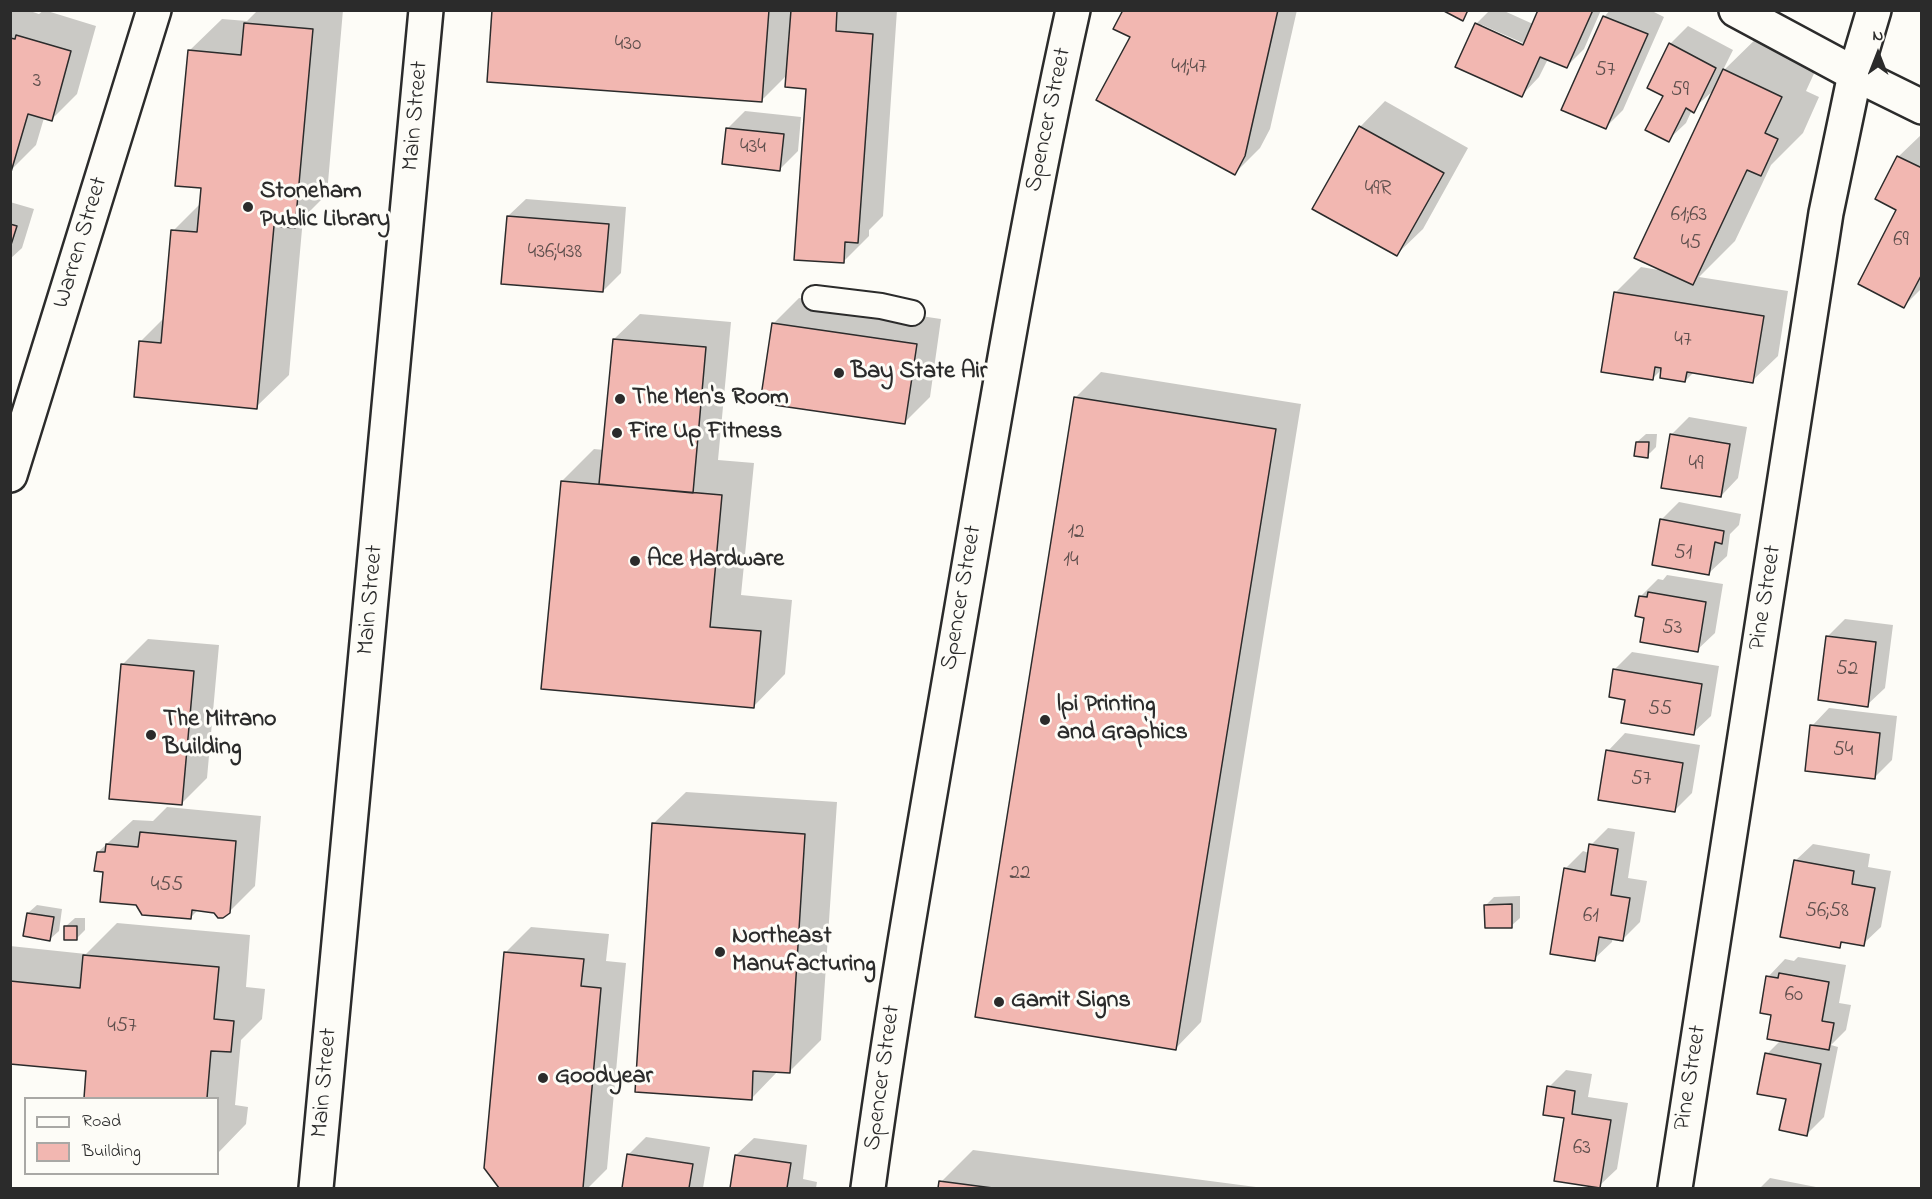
<!DOCTYPE html>
<style>
body{margin:0}
#map{position:relative;width:1932px;height:1199px;overflow:hidden;background:#fdfcf7;font-family:"Indie Flower",sans-serif}
canvas{display:block}
.frame{position:absolute;inset:0;border:12px solid #2b2b2b;pointer-events:none}
.legend{position:absolute;left:24px;top:1097px;width:195px;height:78px;box-sizing:border-box;background:#fdfcf7;border:2px solid #a9a8a5;margin:0;padding:8px 10px;list-style:none;font-size:18px;color:#2b2b2b}
.legend li{display:flex;align-items:center;gap:12px;height:30px}
.legend b{width:30px;border:2px solid #a9a8a5}
.north{position:absolute;left:1848px;top:24px;width:60px;height:60px;-webkit-text-stroke:4px #fdfcf7;paint-order:stroke;rotate:0deg;font-size:16px;font-weight:700;line-height:24px;text-align:center;color:#2b2b2b}
.north::after{content:'';display:block;margin:auto;width:21px;height:27px;background:#2b2b2b;clip-path:polygon(50% 0,100% 100%,50% 72%,0 100%)}
</style>
<div id="map">
<canvas width="1932" height="1199"></canvas>
<div class="frame"></div>
<ul class="legend">
<li><b style="height:8px;background:#fdfcf7"></b>Road</li>
<li><b style="height:16px;background:#f2b7b1"></b>Building</li>
</ul>
<div class="north">N</div>
</div>
<script>
const c = document.querySelector('canvas').getContext('2d');
c.lineJoin = 'round';
function paint(path, color) { c.fillStyle = color; c.fill(path, 'evenodd'); }
function stroke(path, color, width, dash) { c.strokeStyle = color; c.lineWidth = width; c.lineCap = dash ? 'butt' : 'round'; c.setLineDash(dash || []); c.stroke(path); }
function label(font, color, halo, rows, align = 'center') {
  c.font = font + ' "Indie Flower",sans-serif'; c.lineWidth = 6; c.setLineDash([]); c.textBaseline = 'middle'; c.strokeStyle = halo; c.fillStyle = color; for (const [text, x, y, turn = 0] of rows) {
    c.save(); c.translate(x, y); c.rotate((+turn || 0) * Math.PI / 180); c.textAlign = isNaN(turn) ? turn : align; if (halo) c.strokeText(text, 0, 0); c.fillText(text, 0, 0); c.restore();
  }
}
paint(new Path2D(`
 M10 10H27L39 14 44 10 96 26 77 94 51 120 44 118 36 145 11 170Z
 M258 10H343L327 194 303 218 289 375 256 407 140 342 165 317 173 231 202 202 203 187 189 51 222 19 247 21Z
 M494 10H897L883 216 869 230V236L843 262 807 87 788 74 762 100Z
 M1125 10H1297L1270 129 1260 148 1235 173Z
 M1490 10H1502L1533 24 1539 10H1601L1584 49 1566 67 1548 59 1539 77 1522 95 1476 24ZM1482 25 1530 46 1529 49 1482 28Z
 M1610 10H1650L1664 17 1623 110 1606 127 1563 109 1605 16Z
 M1688 26 1733 50 1722 72 1767 28 1823 54 1806 91 1819 97 1803 133 1771 165 1735 241 1699 277 1788 291 1778 356 1752 381 1694 372 1685 381 1663 368 1653 378 1615 293 1641 267 1665 271 1715 89 1692 110 1686 123 1668 140 1665 95 1670 44Z
 M1385 101 1468 148 1423 229 1397 254 1360 127Z
 M745 111 801 117 798 151 780 169 727 129Z
 M1922 134V288L1904 306 1898 157Z
 M526 199 626 207 621 273 603 291 508 216Z
 M10 202 34 209 22 248 10 259Z
 M799 298 941 319 930 397 904 423 774 323Z
 M640 314 731 322 718 460 754 463 741 595 792 600 785 674 753 707 562 481 594 449 604 450 614 339Z
 M1101 372 1301 404 1201 1022 1176 1048 1076 397Z
 M1689 417 1747 427 1738 478 1721 496 1671 435Z
 M1646 434H1657L1656 447 1647 456 1637 442Z
 M1679 502 1741 514 1739 525 1730 534 1727 556 1709 573 1661 520Z
 M1667 575 1723 584 1715 633 1697 650 1646 616 1640 597 1658 579 1663 580Z
 M1845 619 1893 625 1885 688 1867 705 1828 636Z
 M148 639 219 645 207 778 181 804 122 665Z
 M1632 652 1719 666 1711 716 1693 733 1627 698 1614 670Z
 M1829 708 1897 716 1892 760 1874 778 1812 726Z
 M1625 733 1700 745 1692 793 1675 810 1608 751Z
 M686 792 837 802 821 1040 789 1072 778 1071 751 1099 653 824Z
 M167 807 261 816 255 886 229 912 198 910 190 918 137 904 105 871 98 852 133 820 153 821Z
 M1608 828 1635 832 1628 878 1647 881 1640 922 1623 939 1613 938 1612 942 1594 959 1565 869 1583 851 1589 853 1591 845Z
 M1813 844 1870 854 1868 867 1891 871 1881 927 1863 944 1845 941 1839 946 1795 861Z
 M1520 896V918L1511 926 1486 905 1494 897Z
 M37 905 62 909 59 931 50 939 28 913Z
 M75 918H85V930L76 939 66 926Z
 M117 923 250 935 246 987 265 989 262 1019 241 1040 235 1105 248 1107 246 1124 218 1153V1098H85L87 1070 10 1063V946L86 954Z
 M531 927 609 934 606 961 626 963 607 1169 588 1188H500L506 952Z
 M1798 957 1846 965 1839 1003 1851 1005 1846 1030 1831 1045 1838 1047 1824 1117 1807 1134 1767 1054 1781 1040 1773 1014 1768 977 1785 959 1794 961Z
 M1566 1070 1592 1074 1588 1097 1628 1103 1617 1169 1599 1186 1566 1117 1549 1087Z
 M646 1137 710 1147 703 1188H623L628 1155Z
 M754 1138 807 1145 803 1179 817 1182 816 1188H732L736 1155Z
 M973 1150 1256 1187 1255 1188H940L941 1182Z
 M1770 1178 1816 1187V1188H1760Z`), '#0003');
const building = new Path2D(`
 M492 10H769L762 102 487 82Z
 M791 10H837L836 31 873 34 858 243 845 242 844 263 794 260 806 89 785 87Z
 M1123 10H1278L1245 156 1235 175 1096 100 1130 37 1113 29Z
 M1442 10H1468L1463 21Z
 M1538 10H1593L1567 68 1540 57 1522 97 1455 67 1475 23 1523 45Z
 M1603 16 1648 34 1606 129 1561 110Z
 M244 23 313 29 295 228 274 226 257 409 134 397 139 341 161 343 171 230 197 232 201 188 175 186 188 50 241 55Z
 M16 35 71 51 52 121 28 114 11 172 10 38 15 39Z
 M1669 43 1716 68 1694 113 1686 108 1669 142 1645 130 1663 96 1647 88Z
 M1723 69 1782 97 1765 133 1778 139 1761 176 1747 170 1693 285 1634 258Z
 M1359 126 1444 173 1397 256 1312 209Z
 M726 128 784 134 780 171 722 164Z
 M1897 156 1922 168V274L1904 308 1858 284 1896 210 1875 199Z
 M507 216 609 224 603 292 501 284Z
 M10 224 17 226 10 248Z
 M1614 292 1764 316 1753 383 1687 372 1685 382 1660 378 1661 368 1655 367 1653 380 1601 372Z
 M772 323 917 344 905 424 760 403Z
 M613 339 706 347 693 493 599 484Z
 M1074 397 1276 429 1176 1050 975 1017Z
 M1670 434 1730 444 1721 497 1661 488Z
 M1636 442H1649L1648 458 1634 456Z
 M561 481 722 495 710 627 761 631 754 708 541 689Z
 M1660 519 1724 531 1722 544 1715 542 1709 575 1652 565Z
 M1648 592 1706 602 1698 652 1640 642 1644 618 1635 616 1639 596 1647 597Z
 M1826 636 1876 642 1868 707 1818 700Z
 M121 664 194 671 182 805 109 799Z
 M1613 669 1702 684 1694 735 1621 723 1625 700 1609 697Z
 M1810 725 1880 733 1875 779 1805 771Z
 M1606 750 1683 763 1675 812 1598 800Z
 M652 823 805 834 790 1073 753 1071 752 1100 635 1092Z
 M140 832 236 841 230 913 223 918H218L214 913 192 910 191 919 142 915 136 905 100 902 103 872 94 871 97 852H105L106 844 138 847Z
 M1589 844 1618 849 1611 895 1630 898 1623 941 1599 937 1595 961 1550 954 1564 868 1585 872Z
 M1794 860 1854 871 1852 884 1875 888 1864 946 1841 942 1840 948 1780 937Z
 M1512 904V928H1485L1484 905Z
 M27 913 54 917 50 941 23 936Z
 M64 926H77V940H64Z
 M504 952 584 959 581 986 601 988 583 1188H499L484 1168Z
 M83 955 219 967 214 1019 234 1021 231 1052 211 1051 207 1098H84L86 1071 10 1064V981L80 988Z
 M1779 973 1829 982 1822 1021 1834 1023 1829 1050 1767 1039 1771 1015 1760 1013 1766 976 1778 978Z
 M1765 1053 1821 1064 1807 1136 1779 1130 1786 1099 1757 1094Z
 M1547 1086 1575 1091 1572 1114 1611 1120 1600 1188 1554 1181 1564 1118 1543 1115Z
 M627 1154 693 1164 689 1188H622Z
 M735 1155 791 1163 787 1188H730Z
 M939 1181 993 1188H938Z`);
paint(building, '#f2b7b1');
stroke(building, '#2b2b2b', 1.5);
const lane = new Path2D(`
 M815 298 881 306 912 313`);
const street = new Path2D(`
 M10 475 154 10
 M868 1188C894 994 929 801 962 607 996 408 1029 208 1073 10
 M1675 1188 1826 213 1855 74 1874 10`);
const secondary = new Path2D(`
 M1736 10 1855 74 1922 107`);
const primary = new Path2D(`
 M316 1188 426 10`);
stroke(lane, '#2b2b2b', 28);
stroke(street, '#2b2b2b', 38);
stroke(secondary, '#2b2b2b', 38);
stroke(primary, '#2b2b2b', 38);
stroke(lane, '#fdfcf7', 24);
stroke(street, '#fdfcf7', 33);
stroke(secondary, '#fdfcf7', 33);
stroke(primary, '#fdfcf7', 33);
for (const [x, y, r, color] of [
 [248,207,6,"#2b2b2b"],
 [839,373,6,"#2b2b2b"],
 [620,399,6,"#2b2b2b"],
 [617,433,6,"#2b2b2b"],
 [635,561,6,"#2b2b2b"],
 [1045,720,6,"#2b2b2b"],
 [151,735,6,"#2b2b2b"],
 [720,952,6,"#2b2b2b"],
 [999,1002,6,"#2b2b2b"],
 [543,1078,6,"#2b2b2b"]
]) { const dot = new Path2D(); dot.arc(x, y, r, 0, 2 * Math.PI); c.fillStyle = color; c.fill(dot); stroke(dot, '#fdfcf7', 2); }
label('21px', '#5d4e4c', null, [
 ["430",628,46],
 ["41;47",1189,69],
 ["57",1605,72],
 ["3",37,83],
 ["59",1680,92],
 ["434",753,149],
 ["49R",1378,191],
 ["61;63",1689,217],
 ["69",1901,242],
 ["45",1691,245],
 ["436;438",555,254],
 ["47",1683,342],
 ["49",1696,466],
 ["12",1076,534],
 ["51",1683,555],
 ["14",1071,562],
 ["53",1672,630],
 ["52",1847,671],
 ["55",1660,711],
 ["54",1843,752],
 ["57",1641,781],
 ["22",1020,875],
 ["455",167,887],
 ["56;58",1827,913],
 ["61",1591,918],
 ["60",1794,997],
 ["457",122,1028],
 ["63",1582,1150]
]);
label('24px', '#2b2b2b', '#fdfcf7', [
 ["Main Street",417,116,-85],
 ["Spencer Street",1050,120,-78],
 ["Warren Street",82,243,-73],
 ["Spencer Street",963,598,-80],
 ["Pine Street",1767,598,-81],
 ["Main Street",372,600,-85],
 ["Spencer Street",884,1078,-82],
 ["Pine Street",1692,1078,-81],
 ["Main Street",326,1083,-85]
]);
label('bold 24px', '#2b2b2b', '#fdfcf7', [
 ["Stoneham",260,193],
 ["Public Library",260,221],
 ["Bay State Air",851,373],
 ["The Men's Room",632,399],
 ["Fire Up Fitness",629,433],
 ["Ace Hardware",647,561],
 ["lpi Printing",1057,706],
 ["and Graphics",1057,734],
 ["The Mitrano",163,721],
 ["Building",163,749],
 ["Northeast",732,938],
 ["Manufacturing",732,966],
 ["Gamit Signs",1011,1002],
 ["Goodyear",555,1078]
], 'left');
</script>
